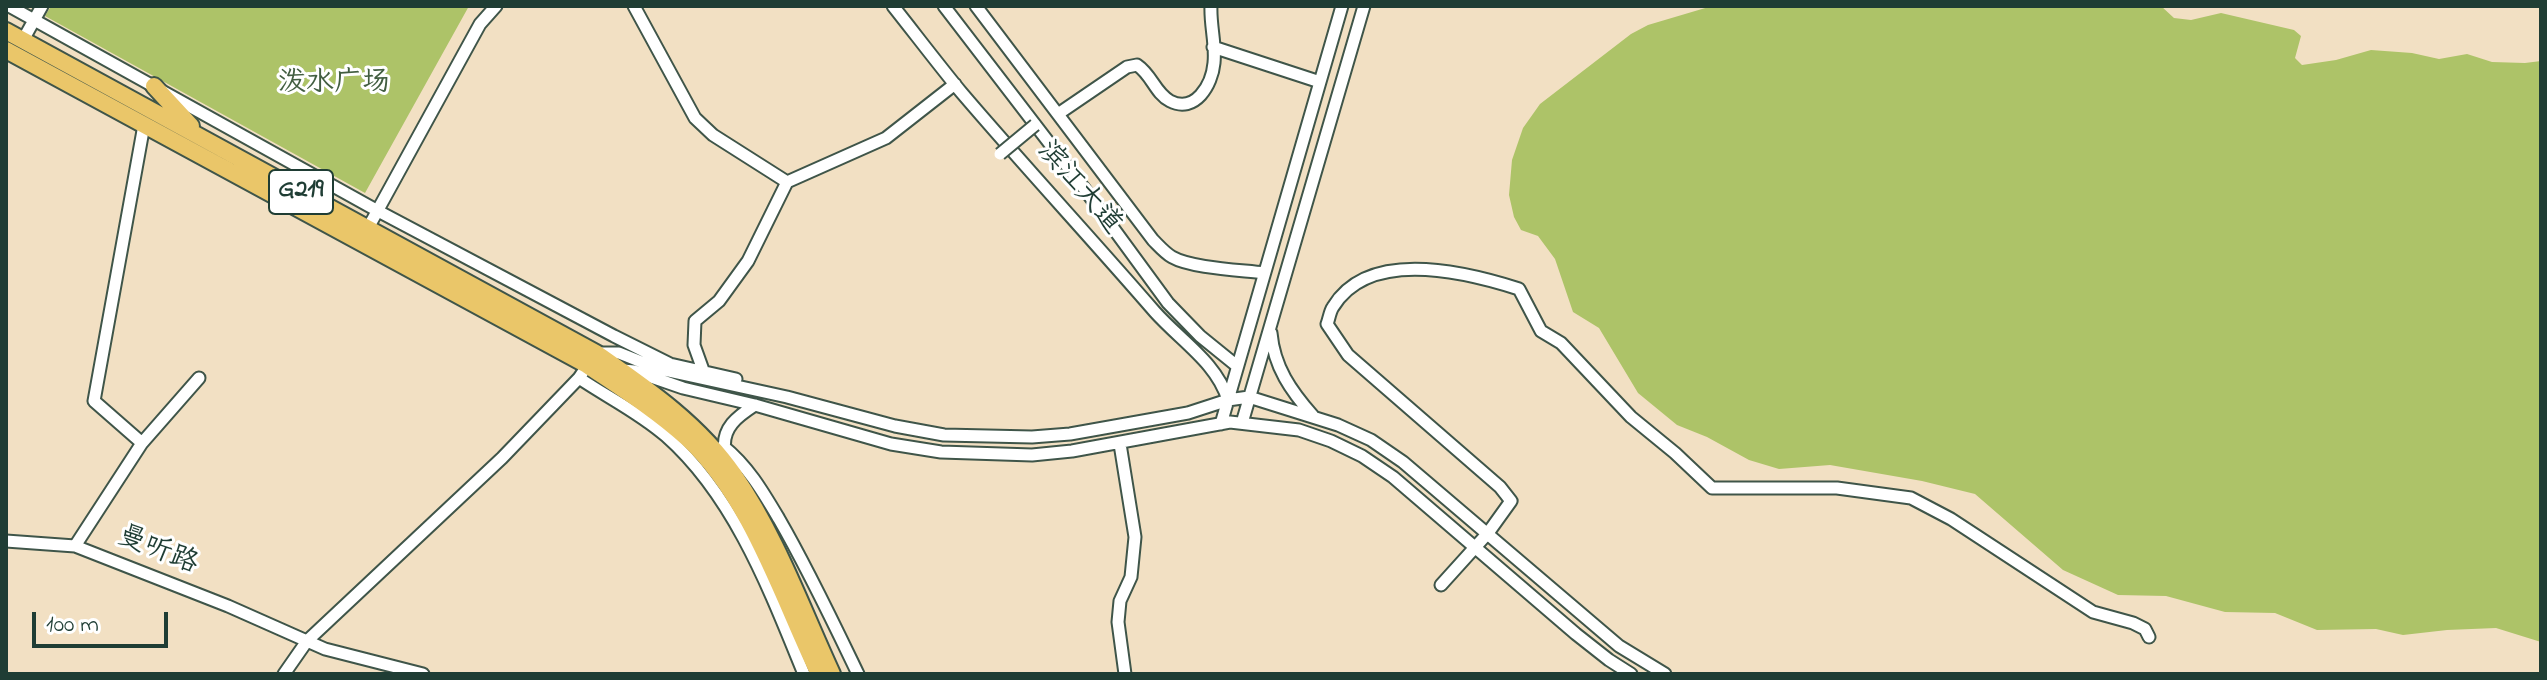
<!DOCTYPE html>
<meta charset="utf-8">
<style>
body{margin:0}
#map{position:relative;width:2547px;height:680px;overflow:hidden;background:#f2e0c3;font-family:"Indie Flower",sans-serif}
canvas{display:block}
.frame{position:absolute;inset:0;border:8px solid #1f3d34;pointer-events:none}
.scale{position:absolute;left:32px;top:612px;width:136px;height:36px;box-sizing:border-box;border:4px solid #1f3d34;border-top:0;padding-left:10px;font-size:24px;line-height:28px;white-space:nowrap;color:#1f3d34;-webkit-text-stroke:6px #fff;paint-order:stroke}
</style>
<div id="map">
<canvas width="2547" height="680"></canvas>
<div class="frame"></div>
<div class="scale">100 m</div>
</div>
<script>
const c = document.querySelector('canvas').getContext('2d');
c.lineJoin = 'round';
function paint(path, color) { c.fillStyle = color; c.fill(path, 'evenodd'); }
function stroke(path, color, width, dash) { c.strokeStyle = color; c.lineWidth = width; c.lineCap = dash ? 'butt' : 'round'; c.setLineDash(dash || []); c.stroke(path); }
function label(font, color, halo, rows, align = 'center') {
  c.font = font + ' "Indie Flower","LXGW WenKai TC",sans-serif'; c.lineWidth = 6; c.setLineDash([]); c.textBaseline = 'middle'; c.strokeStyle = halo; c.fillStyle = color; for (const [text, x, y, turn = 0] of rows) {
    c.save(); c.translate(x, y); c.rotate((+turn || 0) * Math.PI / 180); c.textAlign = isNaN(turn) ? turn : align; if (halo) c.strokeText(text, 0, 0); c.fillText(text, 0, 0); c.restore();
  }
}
paint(new Path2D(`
 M51 6H469L365 193 45 16Z
 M1712 6H2161L2174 18 2191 20 2221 13 2294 30 2301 36 2295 58 2302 65 2336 60 2371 50 2412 53 2439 59 2467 54 2492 62 2525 63 2541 61V642L2496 628 2447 630 2403 635 2376 629 2317 630 2275 613 2225 612 2166 596 2118 595 2063 570 1975 494 1922 481 1830 465 1779 469 1749 460 1707 437 1677 425 1638 393 1599 328 1573 312 1555 259 1538 236 1521 230 1514 217 1509 195 1512 160 1523 128 1540 104 1631 34 1648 25Z`), '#adc368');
const minor = new Path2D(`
 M9 6 378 211 614 336 670 364 736 379
 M634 6 695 118 713 135 787 182
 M893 6C916 35 938 64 961 92 1025 167 1091 238 1155 312 1181 341 1217 363 1228 400
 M944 6 1083 187 1168 303 1200 336 1237 366
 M976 6 1153 240C1159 246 1165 253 1172 257 1191 268 1240 270 1264 273
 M23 40 42 6
 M1213 47 1320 82
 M1058 114 1127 67 1137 65C1152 75 1155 93 1170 101 1195 114 1212 85 1214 63 1216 44 1210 25 1211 6
 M368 228 480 24 496 6
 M1271 333C1274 367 1291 391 1313 416
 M623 370 634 371 683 388 755 405 891 444 941 452 1032 455 1072 451 1230 422 1299 430 1331 441 1362 456 1393 477 1576 634 1609 660 1631 674
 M703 370 694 345 695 321 719 301 748 261 787 182 886 138 955 84
 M579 378C607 397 640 413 666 436 735 497 770 591 804 674
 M1242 423 1364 6
 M1221 424 1342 6
 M142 443 94 401 144 125
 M1120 444 1135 537 1131 577 1120 601 1118 622 1125 674
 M723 446C748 466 763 492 779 519 808 569 833 622 858 674
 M725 451C721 428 738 416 755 405
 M6 541 75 546 228 606 325 649 423 674
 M75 546 142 443 199 378
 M1441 585 1488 533 1511 501 1500 487 1348 355 1327 324C1329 319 1330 311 1333 307 1369 248 1466 272 1519 289L1541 331 1561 343 1631 417 1675 453 1712 488H1837L1911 498 1951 519 2093 612 2133 623 2145 629 2149 637
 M284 674 307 641 502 458 579 378 596 353H619L659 369 787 397 895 426 944 435 1032 437 1070 434 1188 413 1228 400 1249 397 1338 425 1371 440 1403 462 1619 646 1665 674`);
const highway = new Path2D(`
 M6 31 596 353C646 388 699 424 734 475 776 536 801 607 832 674
 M6 50 587 365C621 388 656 410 687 438 751 497 782 597 819 674
 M154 86 191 126`);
stroke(minor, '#3f5549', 15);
stroke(highway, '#3f5549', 20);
stroke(minor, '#fff', 11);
stroke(highway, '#eac669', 16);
const minorBridge = new Path2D(`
 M1000 154 1035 125`);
stroke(minorBridge, '#3f5549', 15, []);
stroke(minorBridge, '#fff', 11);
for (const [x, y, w] of [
 [301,192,64]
]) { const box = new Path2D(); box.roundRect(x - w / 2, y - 22, w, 44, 6); c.fillStyle = '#fff'; c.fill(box); stroke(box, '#1f3d34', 2); }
label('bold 26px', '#1f3d34', null, [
 ["G219",301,192]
]);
label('28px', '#425e41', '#fff', [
 ["泼水广场",334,85]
]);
label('28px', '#1f3d34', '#fff', [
 ["滨江大道",1078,189,49],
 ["曼听路",157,552,22]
]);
</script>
